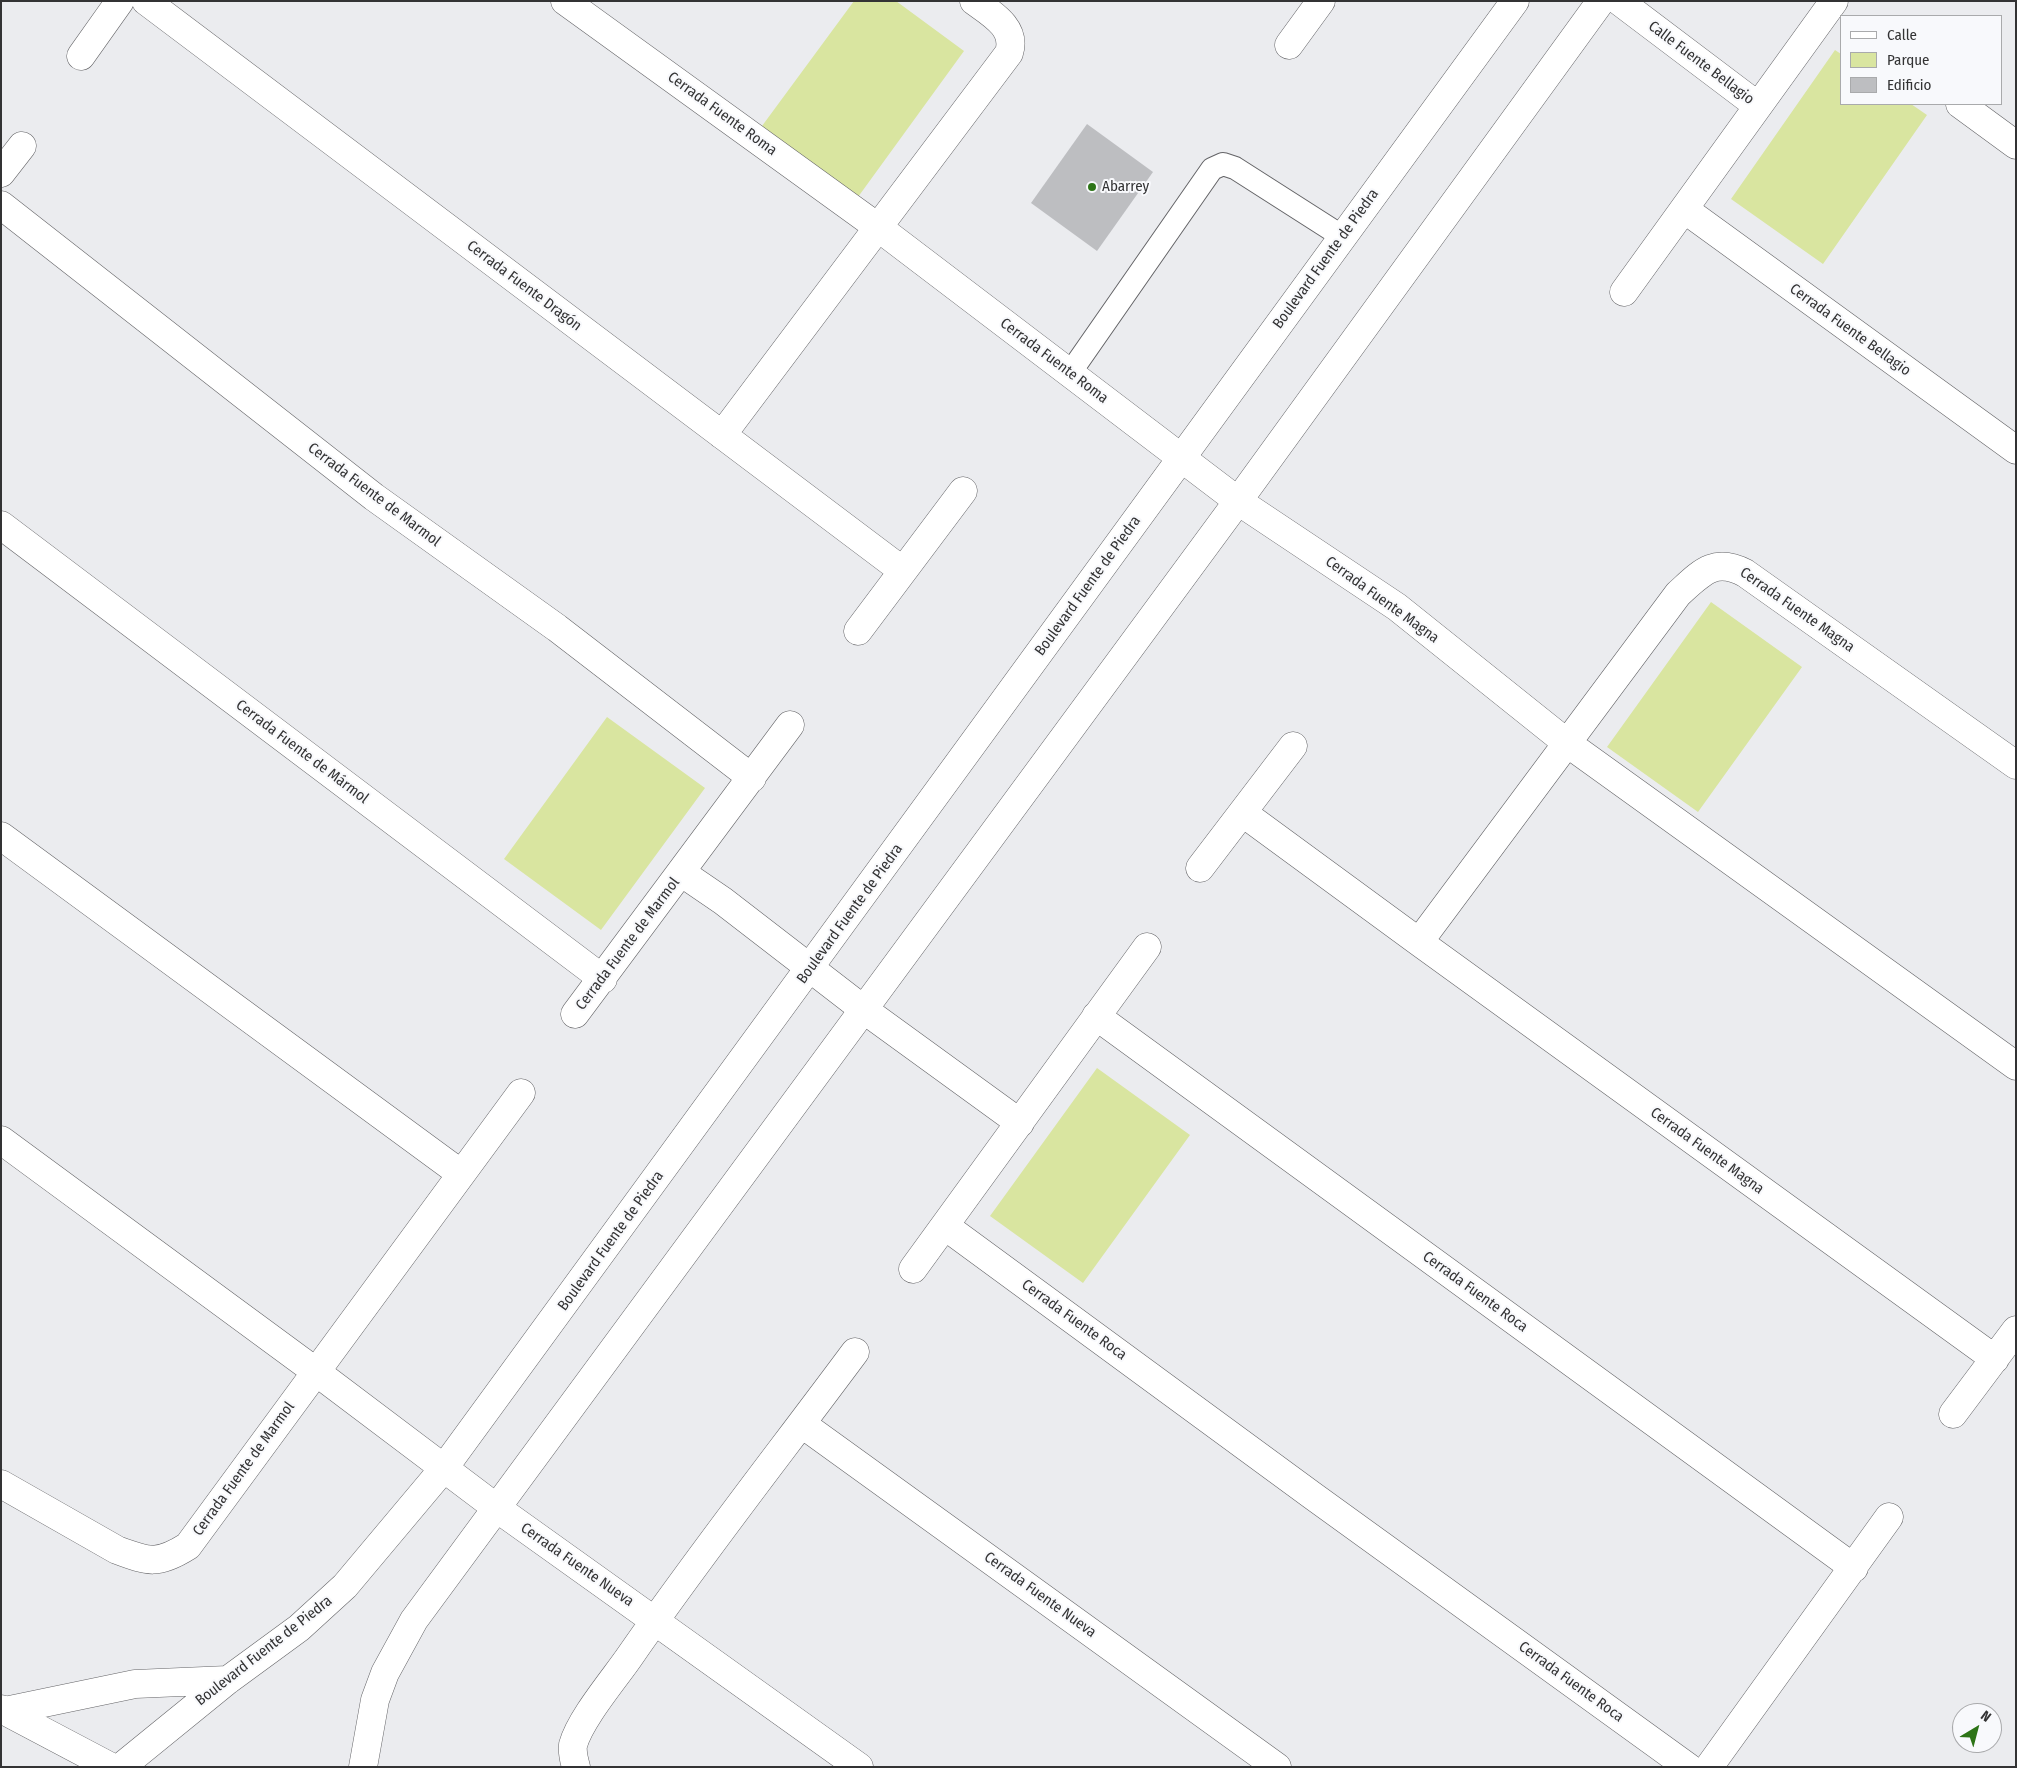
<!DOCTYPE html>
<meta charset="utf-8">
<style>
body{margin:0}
#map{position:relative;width:2017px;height:1768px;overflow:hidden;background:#ebecef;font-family:"Fira Sans Condensed",sans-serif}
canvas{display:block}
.frame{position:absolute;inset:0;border:2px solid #333334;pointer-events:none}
.legend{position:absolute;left:1840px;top:15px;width:162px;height:90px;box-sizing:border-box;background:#f8f9fc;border:1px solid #a9aaac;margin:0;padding:6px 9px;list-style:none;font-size:15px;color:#333334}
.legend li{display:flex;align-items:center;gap:10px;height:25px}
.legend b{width:25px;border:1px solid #a9aaac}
.north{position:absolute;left:1952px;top:1703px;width:50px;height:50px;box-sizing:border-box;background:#f8f9fc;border:1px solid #a9aaac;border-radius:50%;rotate:37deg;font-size:14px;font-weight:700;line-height:20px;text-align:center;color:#333334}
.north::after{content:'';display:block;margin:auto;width:18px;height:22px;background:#2d7417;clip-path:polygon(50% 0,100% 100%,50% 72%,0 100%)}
</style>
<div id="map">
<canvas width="2017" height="1768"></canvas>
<div class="frame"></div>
<ul class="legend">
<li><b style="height:6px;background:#fff"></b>Calle</li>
<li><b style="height:14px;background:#d9e5a0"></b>Parque</li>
<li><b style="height:14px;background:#bdbec1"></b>Edificio</li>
</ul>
<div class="north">N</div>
</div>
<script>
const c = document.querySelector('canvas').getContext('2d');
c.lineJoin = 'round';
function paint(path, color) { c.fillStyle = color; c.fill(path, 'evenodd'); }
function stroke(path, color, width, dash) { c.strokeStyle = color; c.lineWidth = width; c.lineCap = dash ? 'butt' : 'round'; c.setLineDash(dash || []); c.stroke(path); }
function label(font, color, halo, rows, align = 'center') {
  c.font = font + ' "Fira Sans Condensed",sans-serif'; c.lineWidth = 4; c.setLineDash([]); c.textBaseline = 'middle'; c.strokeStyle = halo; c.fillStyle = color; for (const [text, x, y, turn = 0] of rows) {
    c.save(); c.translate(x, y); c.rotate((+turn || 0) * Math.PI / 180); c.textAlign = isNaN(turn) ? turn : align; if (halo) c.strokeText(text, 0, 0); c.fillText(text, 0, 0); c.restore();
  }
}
paint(new Path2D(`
 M854 1H896L964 51 858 197 762 126Z
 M1835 50 1841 54V104H1911L1927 115 1823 264 1731 199Z
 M1711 602 1802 667 1698 812 1607 747Z
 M607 717 705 788 601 930 504 859Z
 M1097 1068 1190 1135 1083 1283 990 1216Z`), '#d9e5a0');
paint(new Path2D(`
 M1087 124 1153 172 1097 251 1031 203Z`), '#bdbec1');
const service = new Path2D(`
 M1070 373 1212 169 1223 164 1235 168 1343 237`);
const minor = new Path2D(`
 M146 1 903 571
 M565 1 879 228 1238 501 1397 607 1567 743 2016 1066
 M1619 1 1758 106
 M1289 45 1321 1
 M81 56 120 1
 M1960 104 2016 145
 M1 173 22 146
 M1 205 374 497 557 628 752 778
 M1684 209 2016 450
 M1624 292 1834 1
 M722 435 1009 53C1017 28 992 14 974 1
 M1 525 603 979
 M858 631 963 491
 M1243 813 1419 942 1995 1359
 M1 836 460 1173
 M1200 868 1293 746
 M682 873 723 901 863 1009 1020 1123
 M1419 942 1678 594C1701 573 1714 557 1745 573L2016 765
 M575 1014 790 725
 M1096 1016 1854 1568
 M1 1140 315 1371 498 1509 859 1767
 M945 1226 1313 1496 1688 1767
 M913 1269 1147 947
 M1953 1414 2016 1330
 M802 1424 1277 1767
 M1 1484 117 1550C149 1562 158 1565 188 1546L521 1093
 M576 1767C574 1760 572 1752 573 1745 580 1719 615 1678 630 1656 702 1552 780 1453 855 1352
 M1709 1767 1889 1517`);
const tertiary = new Path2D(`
 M1 1709 111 1767
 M5 1711 135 1684 228 1680
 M121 1767 228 1680 299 1628 345 1586 444 1468 1515 1
 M363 1767 375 1700 385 1673 414 1620 1238 501 1601 1`);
stroke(service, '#646467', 24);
stroke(minor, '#646467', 29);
stroke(tertiary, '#646467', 29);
stroke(service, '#fff', 22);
stroke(minor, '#fff', 28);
stroke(tertiary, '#fff', 28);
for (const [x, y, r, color] of [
 [1092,187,5,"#2d7417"]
]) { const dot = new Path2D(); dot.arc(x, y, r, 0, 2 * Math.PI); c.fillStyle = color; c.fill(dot); stroke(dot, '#f8f9fc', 2); }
label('15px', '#333334', '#f8f9fc', [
 ["Calle Fuente Bellagio",1701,63,37],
 ["Cerrada Fuente Roma",722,114,36],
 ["Boulevard Fuente de Piedra",1326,259,-54],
 ["Cerrada Fuente Dragón",524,286,37],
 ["Cerrada Fuente Bellagio",1850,330,36],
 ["Cerrada Fuente Roma",1054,361,37],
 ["Cerrada Fuente de Marmol",374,495,37],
 ["Boulevard Fuente de Piedra",1088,586,-54],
 ["Cerrada Fuente Magna",1382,600,36],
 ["Cerrada Fuente Magna",1797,610,35],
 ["Cerrada Fuente de Mármol",302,752,37],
 ["Boulevard Fuente de Piedra",850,914,-54],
 ["Cerrada Fuente de Marmol",628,944,-53],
 ["Cerrada Fuente Magna",1707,1151,36],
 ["Boulevard Fuente de Piedra",611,1241,-54],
 ["Cerrada Fuente Roca",1475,1292,36],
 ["Cerrada Fuente Roca",1074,1320,36],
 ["Cerrada Fuente de Marmol",244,1469,-54],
 ["Cerrada Fuente Nueva",577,1565,35],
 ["Cerrada Fuente Nueva",1040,1595,36],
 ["Boulevard Fuente de Piedra",264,1651,-38],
 ["Cerrada Fuente Roca",1571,1682,36]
]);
label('15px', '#333334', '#f8f9fc', [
 ["Abarrey",1102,187]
], 'left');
</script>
